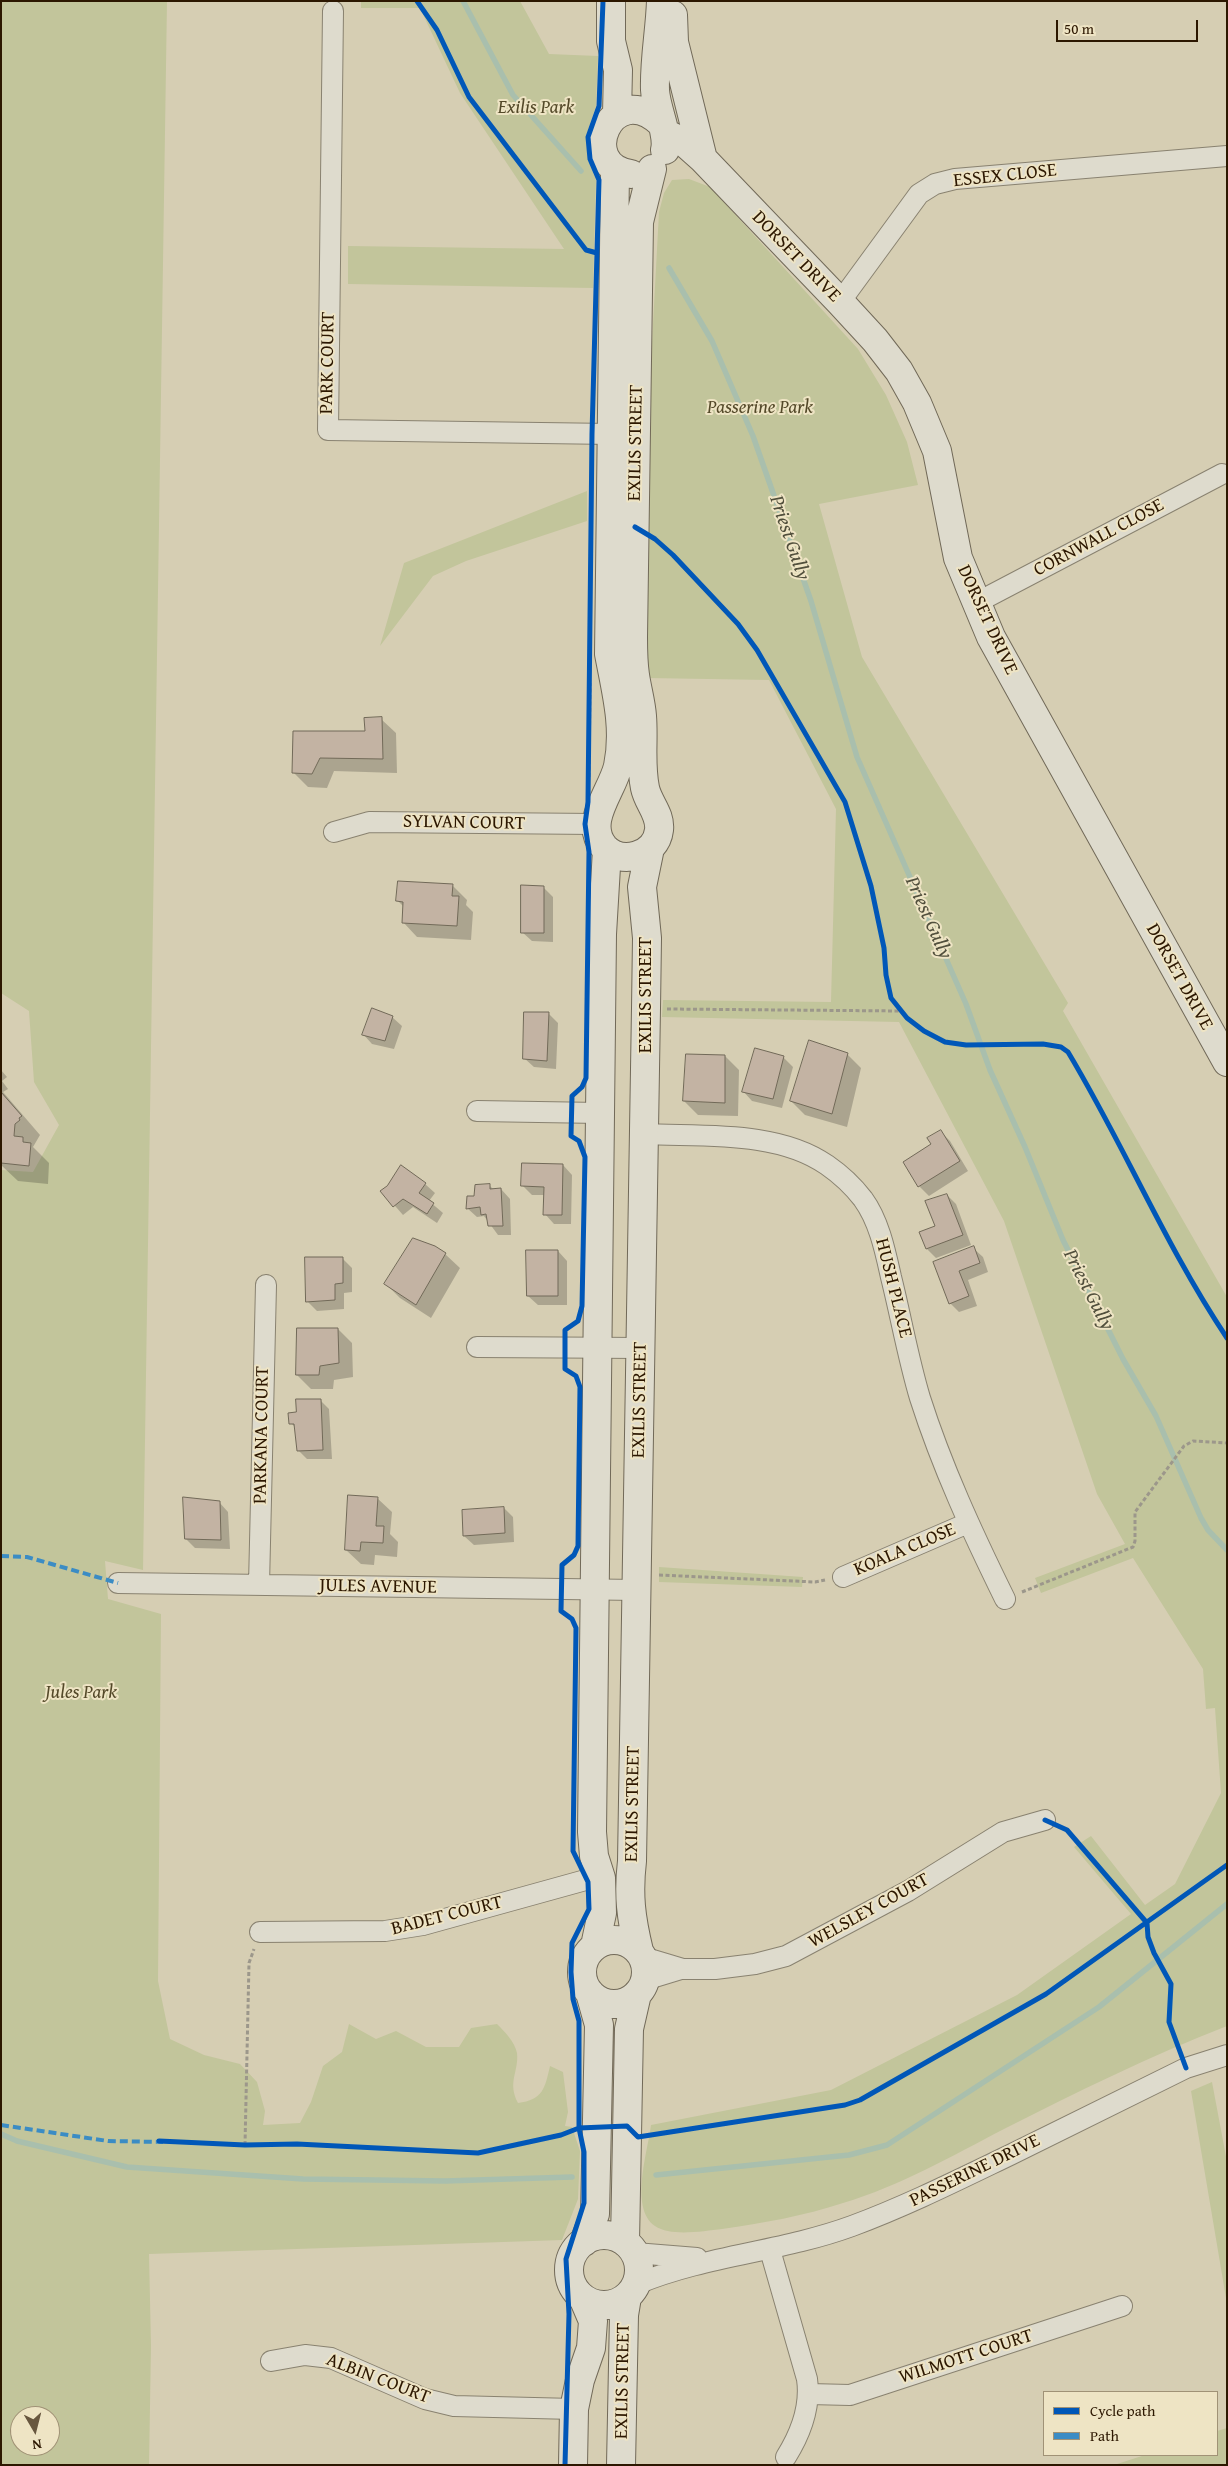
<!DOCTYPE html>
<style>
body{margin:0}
#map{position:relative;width:1228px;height:2466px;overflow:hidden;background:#d6ceb3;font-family:"Gentium Book Plus",serif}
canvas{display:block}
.frame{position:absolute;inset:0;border:2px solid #2c1700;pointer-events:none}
.legend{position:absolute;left:1043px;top:2391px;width:175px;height:65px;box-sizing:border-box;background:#eee4c4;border:1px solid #a09276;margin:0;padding:6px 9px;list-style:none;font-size:15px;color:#2c1700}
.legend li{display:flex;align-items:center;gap:10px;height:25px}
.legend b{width:25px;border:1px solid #a09276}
.north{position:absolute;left:10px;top:2406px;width:50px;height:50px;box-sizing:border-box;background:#eee4c4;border:1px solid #a09276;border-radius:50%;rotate:172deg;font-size:14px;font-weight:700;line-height:20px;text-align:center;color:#2c1700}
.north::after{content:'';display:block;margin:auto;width:18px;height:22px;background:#68573f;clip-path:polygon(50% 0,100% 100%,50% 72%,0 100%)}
.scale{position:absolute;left:1056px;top:20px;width:142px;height:22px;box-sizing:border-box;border:2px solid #2c1700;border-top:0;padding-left:6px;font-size:15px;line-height:18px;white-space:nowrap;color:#2c1700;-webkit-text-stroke:4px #eee4c4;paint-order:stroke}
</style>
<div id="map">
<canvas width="1228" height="2466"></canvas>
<div class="frame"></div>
<ul class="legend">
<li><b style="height:6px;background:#0057b8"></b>Cycle path</li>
<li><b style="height:6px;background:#3b8cc4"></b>Path</li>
</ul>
<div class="north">N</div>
<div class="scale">50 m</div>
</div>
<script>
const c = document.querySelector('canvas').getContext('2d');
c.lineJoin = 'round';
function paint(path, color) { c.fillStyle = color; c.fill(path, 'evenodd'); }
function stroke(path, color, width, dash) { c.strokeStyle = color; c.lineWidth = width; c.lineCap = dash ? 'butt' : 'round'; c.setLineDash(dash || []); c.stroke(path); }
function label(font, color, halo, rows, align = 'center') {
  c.font = font + ' "Gentium Book Plus",serif'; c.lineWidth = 4; c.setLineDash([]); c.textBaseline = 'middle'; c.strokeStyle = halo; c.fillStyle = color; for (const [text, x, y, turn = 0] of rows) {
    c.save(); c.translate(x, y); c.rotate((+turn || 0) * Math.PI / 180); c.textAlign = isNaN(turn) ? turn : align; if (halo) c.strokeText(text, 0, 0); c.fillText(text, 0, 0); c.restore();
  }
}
paint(new Path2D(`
 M1 1H167L143 1570 105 1561 108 1599 161 1614 158 1981 170 2039 204 2055 240 2064 257 2082 265 2111 263 2125 300 2123 311 2102 323 2066 342 2052 349 2024 376 2039 396 2031 426 2047H459L471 2028 497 2024C504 2031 515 2042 517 2053 519 2072 507 2082 518 2103 543 2100 545 2088 550 2066L563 2072 568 2112 565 2126 572 2127 580 2151 578 2199 562 2240 149 2254 151 2346 149 2465H1V1170L33 1172 59 1125 34 1082 29 1011 1 993ZM20 2416H50V2446H20Z
 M361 1H520L549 54 598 56 596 106 586 136 588 160 596 180 593 288 348 284V246L564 249 460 93 420 8H361Z
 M689 179 710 187 858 349 886 395 907 442 918 485 819 504 862 657 1068 1003 1063 1011 1227 1297V2026C1150 2056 1077 2092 1004 2129 952 2156 900 2186 843 2203 804 2216 763 2223 722 2229 703 2231 671 2237 655 2226 629 2208 648 2151 651 2125L831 2090 1017 1995 1131 1914 1074 1847 1091 1836 1145 1905 1175 1884 1221 1793 1215 1708 1206 1709 1203 1669 1133 1558 1041 1593 1035 1578 1125 1544 1097 1494 1004 1221 899 1022 662 1017 663 1000 831 1002 836 809 769 680 647 678 642 530 659 212 664 193 672 180Z
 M587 491V521L466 561 433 576 380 646 404 563Z
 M659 1567 803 1577 802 1587 659 1582Z
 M1212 2082 1227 2162V2304L1191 2091Z
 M1227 2428V2465H1114L1145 2455H1217V2431Z`), '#c2c59b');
paint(new Path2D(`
 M381 719 396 733 397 773 334 771 327 788 308 787 293 772 366 733Z
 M452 885 467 900 466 905 473 912 471 940 417 937 403 922 404 907 398 901Z
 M543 887 553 897V942L532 941 522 932Z
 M548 1013 558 1023 556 1069 534 1067 524 1058Z
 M392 1017 402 1026 394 1049 372 1044 363 1034Z
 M847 1054 861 1068 847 1127 805 1115 791 1101Z
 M725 1056 739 1070 738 1116 698 1115 684 1101Z
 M783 1057 793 1067 782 1108 752 1101 743 1091Z
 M1 1070 7 1077 2 1081 8 1089 3 1092 40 1135 33 1147 49 1163 48 1184 18 1181 1 1165Z
 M940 1131 950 1141 968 1171 929 1196 919 1186 905 1162 932 1144Z
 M563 1165 572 1175 571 1224H554L545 1214V1195H532L523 1186Z
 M425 1184 435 1193 429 1201 443 1213 437 1223 413 1207 403 1215 382 1191Z
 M489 1185 494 1190 501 1189 510 1199 511 1235H498L484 1216 477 1217 467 1208 476 1197Z
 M947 1195 956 1204 971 1245 936 1258 927 1249Z
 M973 1248 983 1257 988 1272 968 1280 977 1306 959 1312 950 1303 934 1262Z
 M558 1251 567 1261V1305H538L528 1296Z
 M445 1254 460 1268 431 1318 400 1298 386 1284Z
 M343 1259 352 1268V1292L344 1293V1309L317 1311 308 1302Z
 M338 1329 352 1343 353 1377 334 1380 333 1389H311L297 1375Z
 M320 1400 329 1409 332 1459H307L298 1450 296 1428 291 1423 297 1413Z
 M377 1498 392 1512 390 1534 398 1542 397 1557 375 1555 374 1565 361 1564 346 1550Z
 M219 1502 228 1512 230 1549 195 1548 186 1539Z
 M504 1508 513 1517 514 1542 474 1545 464 1536Z`), '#0003');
stroke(new Path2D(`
 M463 1 513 95 581 171
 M669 268 712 341 753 436 811 601 857 757 966 1004 990 1070 1025 1147 1063 1240 1123 1359 1156 1416 1201 1518 1208 1530 1227 1550
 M1 2134 17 2141 127 2167 303 2179 445 2181 572 2177
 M656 2175 849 2155 887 2145 1099 2007 1227 1904`), '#a9bfad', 5.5);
const building = new Path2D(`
 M382 717 383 759 320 758 312 774 292 773 293 731H365L364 718Z
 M398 881 453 884 452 896H459L457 926 402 923 403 902 396 901Z
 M521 885 544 886V933H521Z
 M372 1008 393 1016 385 1041 362 1035Z
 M524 1012H549L547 1061 523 1059Z
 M809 1040 848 1053 832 1114 790 1101Z
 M755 1048 784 1056 773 1099 742 1092Z
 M686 1054 725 1055V1103L683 1101Z
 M1 1092 22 1116 19 1118 20 1120 15 1124 14 1136 23 1137V1142L31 1143 29 1166 1 1163Z
 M941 1130 960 1161 918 1187 903 1162 931 1144 927 1138Z
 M522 1163 563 1164 562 1215H543L544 1187 521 1186Z
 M401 1165 426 1183 419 1193 434 1203 427 1214 403 1199 393 1207 380 1191 387 1186Z
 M490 1184V1189L501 1188 503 1226H488L486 1214 481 1215 480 1207 466 1209 467 1196H474L475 1185Z
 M947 1194 963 1235 926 1249 919 1232 935 1226 925 1201Z
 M413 1238 435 1246 446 1253 416 1305 384 1284Z
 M974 1246 980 1263 959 1271 969 1296 949 1304 933 1262Z
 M526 1250H558V1296H527Z
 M305 1257H343V1283L335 1284V1300L306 1302Z
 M297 1328H338L339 1363 320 1366 319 1375H296Z
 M296 1399H321L323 1450 297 1451 294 1424H289L288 1413 296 1412Z
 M348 1495 378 1497 376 1526H384L383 1543 361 1542 360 1551 345 1550Z
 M183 1497 220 1501 221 1540 185 1539Z
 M504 1507 505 1533 463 1536 462 1510Z`);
paint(building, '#c3b3a3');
stroke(building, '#716958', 1);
const street = new Path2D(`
 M333 11 328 430 612 434
 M840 302 919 194 935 184 955 179 1227 156
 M976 603 1222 474
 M334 832 369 822 596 824
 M477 1111 600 1113
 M644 1134C702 1137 777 1130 827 1165 840 1174 853 1186 863 1199 879 1221 885 1250 891 1277 901 1317 908 1358 920 1398 942 1467 973 1534 1005 1599
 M477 1347 641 1348
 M843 1577 968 1523
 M118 1583 637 1590
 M259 1585 266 1285
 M260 1932 385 1931 423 1925 600 1876
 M643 1957 683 1969H715L755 1964 786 1956 908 1891 1003 1832 1045 1820
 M645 1980 681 1969
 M770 2250 807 2379C811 2407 801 2433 786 2457
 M635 2253 697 2258
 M637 2284C707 2255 781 2252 852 2226 906 2206 958 2180 1010 2155 1069 2126 1128 2097 1186 2068L1227 2055
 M271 2361 305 2355 331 2358 425 2399 454 2406 574 2409
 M809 2394 850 2395 1122 2306`);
const secondary = new Path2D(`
 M611 1V41L618 70 617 114
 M661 1C660 31 654 60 655 90 656 109 669 134 665 150
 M673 15 674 42 703 159
 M665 133 685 143 703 159 840 302 875 340 899 371 917 403 937 451 958 558 991 637 1227 1062
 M615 169 609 654C616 691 626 728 618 766 612 792 583 822 604 847 621 866 656 856 659 830 661 814 648 803 645 788 640 764 644 740 642 716 641 702 637 689 635 675 633 662 633 649 633 637L639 222 652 169
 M631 174C574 166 611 77 661 123
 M582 1972a32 32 0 1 1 64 0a32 32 0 1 1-64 0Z
 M595 1946 602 1913 601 1878 594 1856 592 1832 602 934 607 850
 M639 1951C631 1918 628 1895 632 1861L646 1008 647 938 642 887 650 848
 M569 2270a35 35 0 1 1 70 0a35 35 0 1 1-70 0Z
 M584 2242 595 2214 599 2025 590 1993
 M625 2242 629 2029 637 1994
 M573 2465 574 2409 580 2380 591 2348 593 2321 584 2300
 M621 2465 624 2315 627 2297`);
stroke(street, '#898270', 22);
stroke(secondary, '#716958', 30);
stroke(new Path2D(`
 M417 1 437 30 469 97 586 250 593 252
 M589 777 590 683
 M667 1009 902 1011
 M565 1365V1369L576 1376
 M562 1571V1565L572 1557
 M659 1575 815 1582 825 1580
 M1022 1592 1133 1547 1135 1541V1512L1184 1446 1193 1441 1227 1443
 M561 1607V1611L571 1619
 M572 1980V1951
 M245 2145 249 1963 254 1949
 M567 2257V2286`), '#9c978b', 3, [4, 2.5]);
stroke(street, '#dedbcd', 20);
stroke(secondary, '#dedbcd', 28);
stroke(new Path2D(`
 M1 1556 27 1557 118 1583
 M1 2125 108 2141 163 2142`), '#3b8cc4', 4, [8, 4]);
stroke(new Path2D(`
 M417 1 437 30 469 97 586 250 597 253
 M635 527 655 539 673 555 738 624 757 650 845 802 871 886 884 948 886 975 891 998 907 1018 924 1031 945 1042 966 1045 1043 1044 1061 1047 1068 1052C1124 1145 1166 1247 1227 1338
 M1045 1820 1067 1830 1147 1923 1148 1937 1154 1953 1171 1984 1169 2022 1186 2068
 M159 2141 245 2145 297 2144 478 2153 561 2135 579 2128 627 2126 638 2137 845 2105 860 2100 1046 1994 1227 1865
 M565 2465 569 2314 566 2259 584 2203V2152L579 2128V2021L573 1999 571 1972 572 1943 589 1909 588 1882 573 1851 576 1628 572 1619 561 1611 562 1565 574 1555 578 1546 580 1387 576 1376 565 1369V1330L578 1321 582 1306 585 1157 579 1141 571 1136 572 1096 582 1087 586 1078 589 852 585 824 588 802 592 434 599 180 590 159 588 137 599 106 603 1`), '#0057b8', 5);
label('italic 19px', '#544929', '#eee4c4', [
 ["Exilis Park",536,108],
 ["Passerine Park",760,408],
 ["Jules Park",81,1693]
]);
label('19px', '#2c1700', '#eee4c4', [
 ["ESSEX CLOSE",1005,176,-6],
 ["DORSET DRIVE",796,257,46],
 ["PARK COURT",328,363,-89],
 ["EXILIS STREET",636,443,-89],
 ["CORNWALL CLOSE",1099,538,-28],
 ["DORSET DRIVE",987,620,65],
 ["SYLVAN COURT",464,823,1],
 ["DORSET DRIVE",1179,977,61],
 ["EXILIS STREET",646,995,-90],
 ["HUSH PLACE",893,1288,76],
 ["EXILIS STREET",640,1400,-89],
 ["PARKANA COURT",262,1435,-89],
 ["KOALA CLOSE",905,1550,-23],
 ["JULES AVENUE",378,1587,1],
 ["EXILIS STREET",633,1804,-89],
 ["WELSLEY COURT",869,1911,-29],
 ["BADET COURT",447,1916,-14],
 ["PASSERINE DRIVE",975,2171,-26],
 ["WILMOTT COURT",966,2357,-18],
 ["ALBIN COURT",378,2379,21],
 ["EXILIS STREET",623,2381,-89]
]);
label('italic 20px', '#514f3c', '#eee4c4', [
 ["Priest Gully",789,538,71],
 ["Priest Gully",928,918,66],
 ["Priest Gully",1088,1290,63]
]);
</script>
